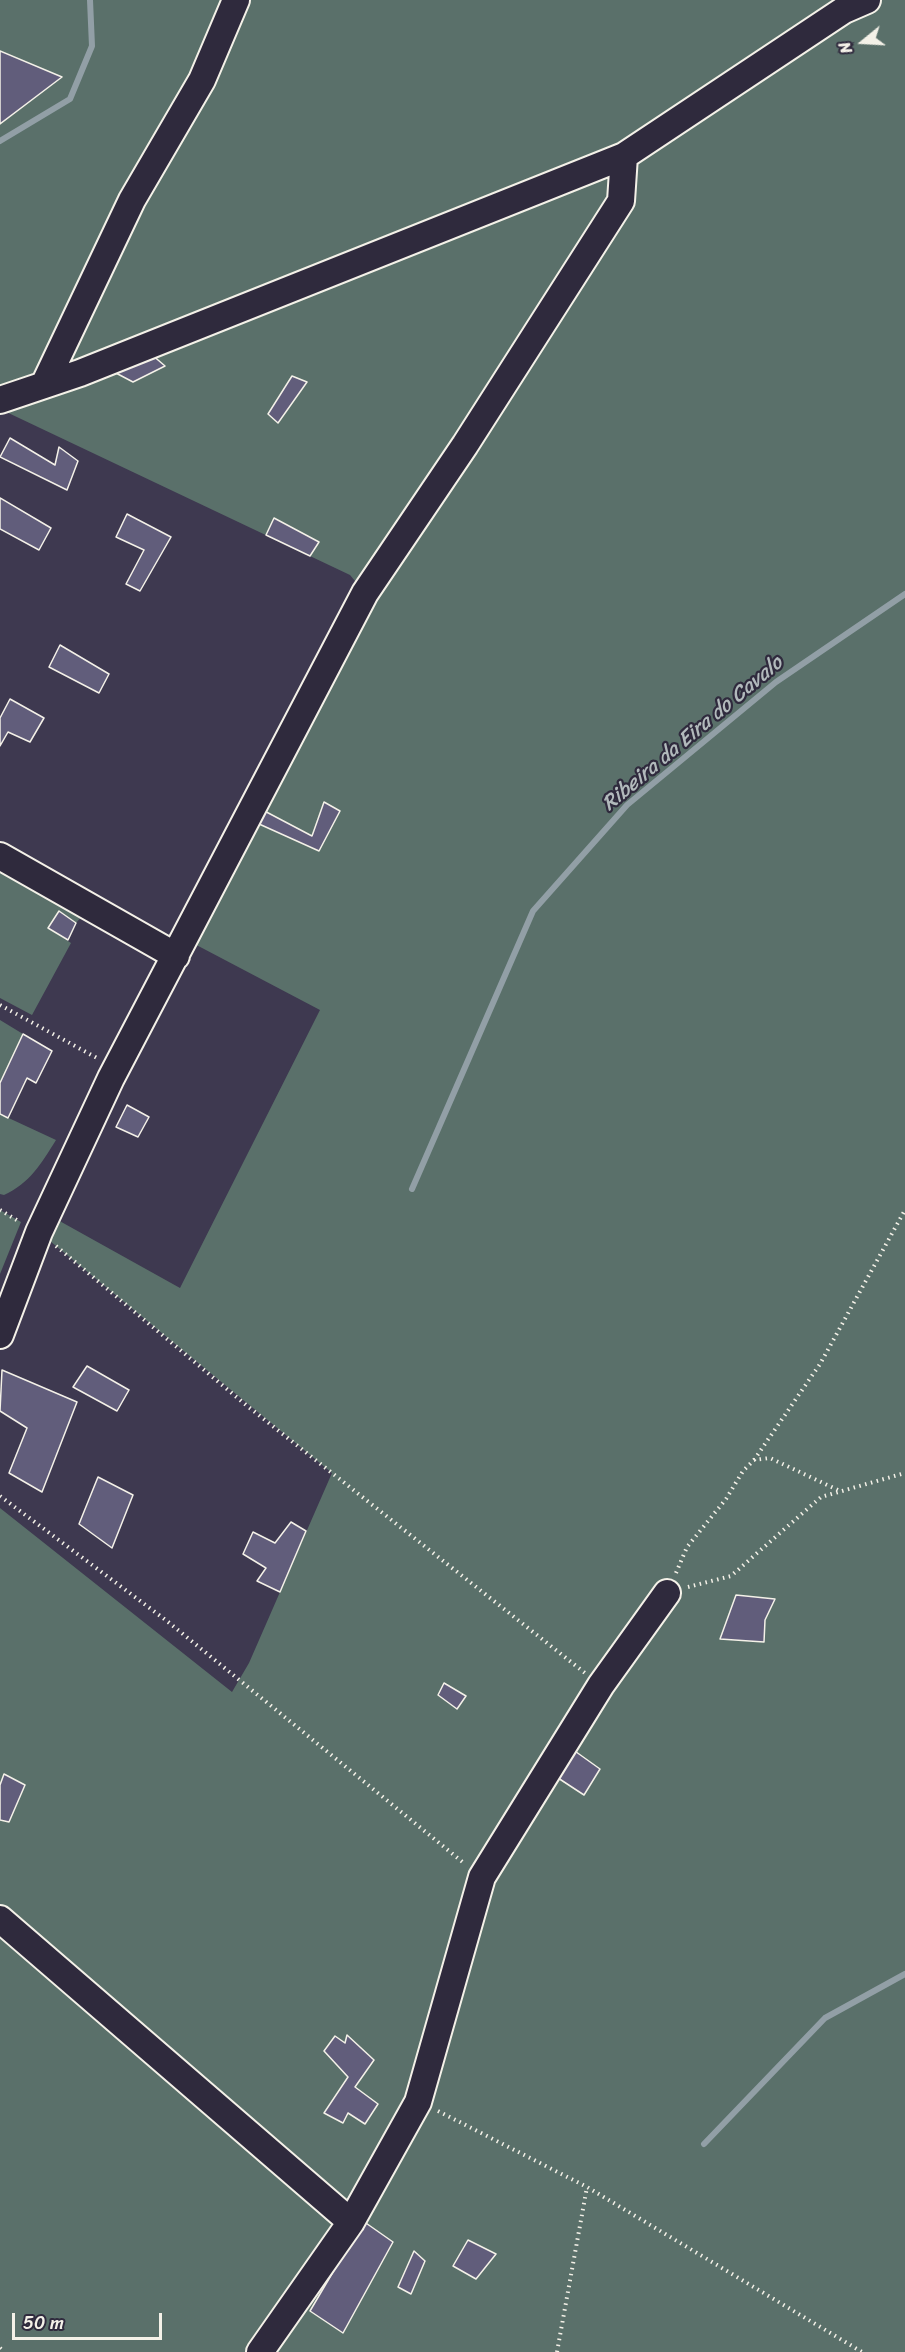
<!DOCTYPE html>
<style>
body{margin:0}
#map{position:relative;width:905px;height:2352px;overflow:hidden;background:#3e3950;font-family:Sriracha,sans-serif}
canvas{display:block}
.north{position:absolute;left:833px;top:12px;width:60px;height:60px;-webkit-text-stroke:4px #2f2a3d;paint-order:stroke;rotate:252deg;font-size:16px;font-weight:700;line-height:24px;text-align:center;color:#f4f1e8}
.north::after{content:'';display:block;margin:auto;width:21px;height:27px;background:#f4f1e8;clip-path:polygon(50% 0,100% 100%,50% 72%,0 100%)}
.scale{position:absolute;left:12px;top:2313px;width:150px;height:27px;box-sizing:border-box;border:3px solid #f4f1e8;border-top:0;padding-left:8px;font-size:18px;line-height:21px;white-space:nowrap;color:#f4f1e8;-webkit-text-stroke:4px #2f2a3d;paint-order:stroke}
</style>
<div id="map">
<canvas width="905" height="2352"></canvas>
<div class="north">N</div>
<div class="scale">50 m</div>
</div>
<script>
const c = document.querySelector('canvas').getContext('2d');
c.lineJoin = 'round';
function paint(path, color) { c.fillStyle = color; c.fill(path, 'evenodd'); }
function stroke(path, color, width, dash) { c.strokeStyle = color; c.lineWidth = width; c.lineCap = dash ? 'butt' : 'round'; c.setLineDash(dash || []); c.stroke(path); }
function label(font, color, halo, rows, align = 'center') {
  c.font = font + ' Sriracha,sans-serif'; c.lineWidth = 4.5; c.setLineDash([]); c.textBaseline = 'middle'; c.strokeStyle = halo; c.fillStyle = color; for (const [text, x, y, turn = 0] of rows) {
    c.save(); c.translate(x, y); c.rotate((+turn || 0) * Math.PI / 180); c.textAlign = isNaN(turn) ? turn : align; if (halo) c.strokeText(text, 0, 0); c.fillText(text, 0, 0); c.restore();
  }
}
paint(new Path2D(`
 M0 0H905V2352H0V1508L232 1692 249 1663 332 1473 39 1232 47 1214 180 1288 320 1010 185 939 365 593 350 575 0 409Z
 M0 856 90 907 76 923 59 911 48 928 71 943 32 1015 0 998Z
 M0 1020 23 1034 0 1083Z
 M0 1114 56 1140C41 1164 30 1183 4 1195L0 1194Z
 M0 1210 21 1222 0 1274Z`), '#5a706a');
stroke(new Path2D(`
 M0 141 70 99 92 46 90 0
 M412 1189 533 911 627 805 776 682 905 594
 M704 2144 825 2018 905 1974`), '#929fa6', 6);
const building = new Path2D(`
 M0 51 62 77 0 124Z
 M151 354 165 366 133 382 114 372Z
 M292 376 307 382 278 423 268 414Z
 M10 438 55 465 59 447 78 461 67 490 0 457Z
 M0 498 51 528 39 550 0 529Z
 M127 514 171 537 140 591 126 584 144 550 116 537Z
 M274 518 319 542 310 556 266 535Z
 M60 645 109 674 99 693 49 667Z
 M10 699 44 718 30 742 8 732 0 746V718Z
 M324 802 340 811 319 851 248 819 255 806 312 836Z
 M59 911 76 923 68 940 48 928Z
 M23 1034 52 1051 36 1083 27 1078 8 1118 0 1114V1083Z
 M127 1105 149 1117 138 1137 116 1127Z
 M87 1366 129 1390 117 1411 73 1387Z
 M2 1370 77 1402 42 1492 9 1473 27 1428 0 1411Z
 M98 1477 133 1495 112 1548 79 1524Z
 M291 1522 306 1531 280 1592 257 1581 266 1568 243 1554 253 1532 275 1543Z
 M736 1595 775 1599 765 1620 764 1642 720 1639Z
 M444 1683 466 1696 457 1709 438 1695Z
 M572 1749 600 1769 584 1795 555 1776Z
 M4 1774 25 1785 9 1822 0 1820V1785Z
 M347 2035 374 2060 355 2087 378 2104 365 2124 348 2113 343 2123 324 2113 348 2077 324 2051 335 2036 345 2043Z
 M363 2221 393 2242 343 2333 310 2311Z
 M468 2240 496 2254 476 2279 453 2266Z
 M414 2251 425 2261 411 2294 398 2287Z`);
paint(building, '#615d7b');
stroke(building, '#f4f1e8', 1.5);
const minor = new Path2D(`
 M44 385 132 200 202 80 236 0
 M0 400 80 373 624 156 844 10 867 0
 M0 856 176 956
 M0 1335 39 1232 111 1078 365 593 465 445 621 201 624 156
 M0 1919 351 2222
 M260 2352 351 2222 418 2102 482 1877 601 1685 667 1593`);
stroke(minor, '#f4f1e8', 30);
stroke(new Path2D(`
 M0 1005 97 1058
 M0 1210 20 1222
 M56 1246 246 1405 585 1673
 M754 1460 820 1364 905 1210
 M0 1496 167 1621 465 1864
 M676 1573 687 1547 726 1499 743 1471 754 1460 770 1458 840 1491
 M688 1587 731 1576 821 1497 905 1473
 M438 2111 587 2187 862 2352
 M0 2348 4 2352
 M557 2352 587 2187`), '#f4f1e8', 4, [1.5, 4.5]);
stroke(minor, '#2f2a3d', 26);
label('italic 21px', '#b2babc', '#2f2a3d', [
 ["Ribeira da Eira do Cavalo",693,734,-40]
]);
</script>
